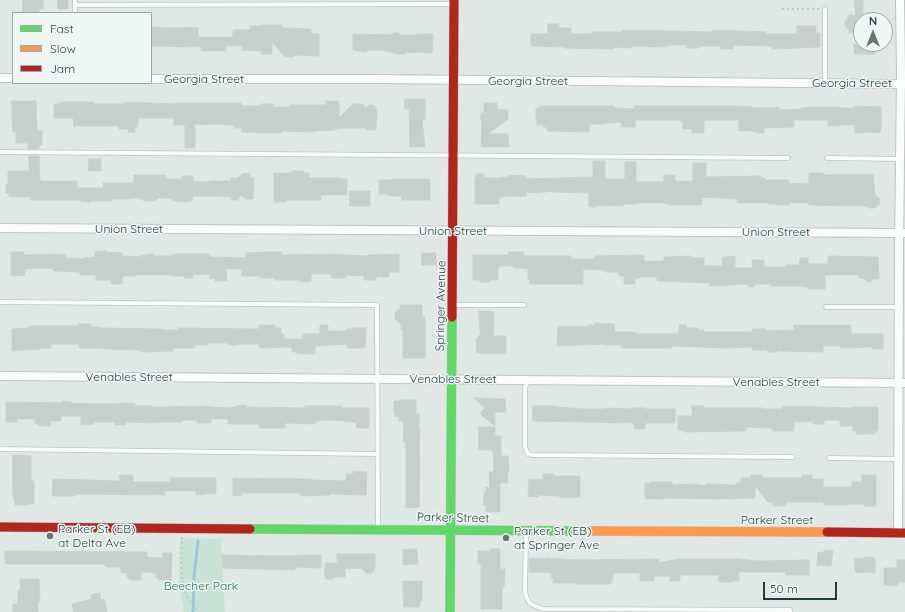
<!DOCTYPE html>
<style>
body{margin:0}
#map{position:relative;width:905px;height:612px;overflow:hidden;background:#e0e8e6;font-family:Quicksand,sans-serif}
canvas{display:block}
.legend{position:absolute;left:12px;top:12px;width:140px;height:72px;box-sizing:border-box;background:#eef7f4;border:1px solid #9aacaa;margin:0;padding:5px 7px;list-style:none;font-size:12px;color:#1d3c3a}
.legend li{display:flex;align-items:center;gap:8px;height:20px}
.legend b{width:20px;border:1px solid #9aacaa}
.north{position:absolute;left:853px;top:12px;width:40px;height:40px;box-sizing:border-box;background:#eef7f4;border:1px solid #9aacaa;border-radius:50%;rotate:0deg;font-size:11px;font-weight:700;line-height:16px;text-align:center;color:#1d3c3a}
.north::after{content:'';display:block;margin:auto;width:14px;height:18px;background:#617876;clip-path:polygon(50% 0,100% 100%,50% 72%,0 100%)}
.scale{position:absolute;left:763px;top:582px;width:74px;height:18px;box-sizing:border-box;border:2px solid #1d3c3a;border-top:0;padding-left:5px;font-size:12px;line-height:14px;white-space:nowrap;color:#1d3c3a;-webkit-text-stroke:3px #eef7f4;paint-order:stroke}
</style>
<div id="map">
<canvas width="905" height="612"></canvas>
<ul class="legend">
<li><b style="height:5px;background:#63d668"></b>Fast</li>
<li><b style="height:5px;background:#ff974d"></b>Slow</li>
<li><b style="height:5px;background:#b3261e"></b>Jam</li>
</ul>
<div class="north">N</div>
<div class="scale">50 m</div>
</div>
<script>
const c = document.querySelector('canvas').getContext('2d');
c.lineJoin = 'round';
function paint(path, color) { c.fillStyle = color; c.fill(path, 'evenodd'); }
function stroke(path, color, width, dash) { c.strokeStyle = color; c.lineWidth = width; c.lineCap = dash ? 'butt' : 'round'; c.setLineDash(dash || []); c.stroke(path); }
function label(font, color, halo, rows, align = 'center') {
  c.font = font + ' Quicksand,sans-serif'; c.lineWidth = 3; c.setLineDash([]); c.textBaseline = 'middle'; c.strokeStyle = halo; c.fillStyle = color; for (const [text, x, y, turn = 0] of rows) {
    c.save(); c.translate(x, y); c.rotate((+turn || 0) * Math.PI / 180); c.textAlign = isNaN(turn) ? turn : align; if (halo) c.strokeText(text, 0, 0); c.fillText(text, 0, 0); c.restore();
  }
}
paint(new Path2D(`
 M180 538 221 539 225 612H184L179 586Z`), '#c7e3d6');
stroke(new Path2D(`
 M193 612 194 576 198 541`), '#9cc6db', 3);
const building = new Path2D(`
 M23 0H43V9H39V13H23Z
 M58 0H68V9H58Z
 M855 0H863V20H861V33H849V30L845 26V22L848 19V15H855Z
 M548 24H559V28H571V34H592V32H622V30L713 32V30L766 32V34H797V26H816V33H820V47L772 49V46L733 45V49H721V46H700L699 48H687V45H667V47L632 46V48L614 47V49L564 48V47L531 46V34H547Z
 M262 25H282V28L311 29V34H319V56L294 55 293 57H285L272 42V54H261V51L242 50V46L226 45V51H201V47L151 46V27L198 28V37H233V30H250V26H262Z
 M394 33H398L401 35H417V34H433L432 53 405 52V54H399L382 50H369L365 52 353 50V34L391 35Z
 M854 44H875V54H855Z
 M405 99H425V119H422L425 147H410L409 109H405Z
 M12 101H36L37 131H42V145H39V149H28V143H16V132H13Z
 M326 101H339V118L353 104H362L366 108 370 105H373L377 108 376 130H366V128H343L335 129V130L313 131V132L281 131V133H264L242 132V128H234V125L195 124V148H185V125H174V118H138V127H135V132H128V129H119V126H74L73 118H54V104H60V102H92L94 104H125V102L176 104V103H241V106H261V104H273V107H290V105H326Z
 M484 103H497V110H508V119L488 134H508L509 147H481L482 121H481V113H484Z
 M540 106H614V108L634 109V106H735L752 107 753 108 779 107V110L801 109V108L807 107H839L842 108H854V106L881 107V132L855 133V125H839V126H828V120H794V127L764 128V133H756V131H739V120H704V133H692V129H683V122H681V120H635V127H621L622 122 605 123V124H590L589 132 547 131V127H543V125H537V118H536V108H540Z
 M29 156H39L40 180 42 181H77V188H103V183H134V175H166V179H182V176H193V182H210V181H231V178H238L242 174 250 173V178H254L253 199H246L241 195 238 200H232L231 197 193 196V199H192V201H186V202L173 201 171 198H158L155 201H144L140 198H129V199H112V201H91V202H81V200H31V197H9V193H6V184H8V171H29Z
 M89 159H101V171H89Z
 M593 161H605V179H625V162H636V182H664V175H675V181H693V163H706V177L761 176V178H765V180H789V184L809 183V173H823V175L873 174 875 195 880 199 879 204 875 208H868V206H863L861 205 850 206 809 205V203H789V205H777V204H769V203H737V199L702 197V205H668V203H638V204H624V206L597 205 595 207H589V193L553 192V191L538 193 526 192V196L500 197 499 198V204H475V178H476V174H484V178H502V177H509V175L526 176V179L593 177Z
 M292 171H303V173H309V178H341V179H347V195H321V200H286V202H274V173H292Z
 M392 179H430V200H402V196H388V194H379V180H392Z
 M350 191H370V206H350Z
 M106 251V252L122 253V256L140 257V255H146V254H153V256H173V254H210V257L246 258V253L267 252H282V255L323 254 368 256V255L399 254V272H389V277H376V280H364V276L346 275 345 278H331V274H311V282H300V280H275V278H260V276H242V269H226L227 281H215V278L210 279V274L193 275V278H184V276H173V275H135V276H123L122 284H111V280H96V275H80V272L53 271V268L25 269V275L11 276V252H24V255L66 254V258L83 259V258L95 257V252Z
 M509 252H524V256H571V259H595V256L644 255V261H664V257L691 256V258H704V266H723L722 258H724V257L735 256V268H753L752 260H764V267H786V265H799L800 258H808V264H828V256L878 257 879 279H873L870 282H867L864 278H859V275H825V289H808V287L799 286H771V284H757L753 287H749L747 284 710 286V283L657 281V277H640V278H635V284H624V276H619V272H605V270L583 269V284H530V279H528V269L515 268V266H498V280H490V282H480V280H473V255H508Z
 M422 253H436V265H422Z
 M400 305H422V317H425V358H403V329H401V324L395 319V313L400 308Z
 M479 311 494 312 493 336H506V354L477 353 476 340 480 334Z
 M595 323 614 324 615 332H636V334H679V325H686V328H698V330H704V332H752V329H765V331L794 330V325H851V334H883V349H873V347L841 348V346H823V352L777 351V352H768V350H752V347L726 348 671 346V348H621V345H605V344L557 346 558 326 588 327V325H595Z
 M79 324H91V327H101V328L162 329V330H178V328L259 329V325H275V328H281V334H284V339H303V334H320V325H328V331H347V329H353V328H366L365 348H347V344L315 346V354H297V352H292V347L259 348V344H238V345H228V343H208V345H195V348H173V351L142 352 137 350 79 348V344H51V348L12 351V329L29 328V326H79Z
 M474 398 505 399 506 412H495V426L481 415V412L485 408Z
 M400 400H416V414H419V429H420L419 458H420L419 507 406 508V448L405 442H403L404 424 403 421H399V417L395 416V412H394V401H400Z
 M63 401 72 402V404L135 403V406H152L151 407H169V406L198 407V406L228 408 235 407V406L246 405V407L305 408V406H341V408H369V428H357L356 422H345V420L315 421V424L285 423V428H259V424H228V419H211V423H197V420H182V422H160V423L126 422V425H115V422H94V424L81 425V416H61V421H50L51 426H39V424H35V419H17V422H6V402L62 403Z
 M533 406H556V407L584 409H604L605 408 634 409V408H645V409H675V423H645V429H634V423L533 421Z
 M692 406H704V408H763V409H782V406L853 408V407H878V431H875V434H856V431H853V426H840V420H824V424H813V421L794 422V431H772V428L746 427V431L684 432V430H678V416H692Z
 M479 427H495V436H501V456H508L509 472 507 473 508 483H500V512H486V505H483L484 493H486V487L490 488 489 472H494L493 450H479Z
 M13 455 31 456V481H34V504H28V505H15L13 493Z
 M353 471 367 472 366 495 330 494V495L301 496V493H242V495L233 496V478L311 479V480L346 481V474H353Z
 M543 474H554V476H580V497L560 498V496L538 495V497L528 496 529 479 543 480Z
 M119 475H133V482H170V478H216V493L196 495V491H165V495L75 494V496H52L53 479 120 481Z
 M751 475H762V478H802V475H812V479H823V487H852V482H862V475H876V506H864V504H848V505H824V502H786V506H773V502H768L755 486V498L717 499 663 498V499H645V483L651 484V482H672V485L692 484 706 486V484L737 485V483H741V478H751Z
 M417 549 418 564 403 565V550Z
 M490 549H500V569H505L504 587H502V609H481V564H478V551H490Z
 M824 550 833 551 831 566 817 565 818 552 824 553Z
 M5 551 142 552H147V557L162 558 163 553H172L171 581 159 580 156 577V573L141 572V580H130L127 577V573H121V567H107L103 564H6Z
 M337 554H375V569L372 573H366L361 568 345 569V577H333V579H325V563H337Z
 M223 555H241V556L321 555V568L295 567V570L223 568Z
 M865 557 875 558V573L855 572V558L865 559Z
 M548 558 575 560 659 559V563L678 559H738L758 561 809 560V575H786V572H739V581H731V582H719V575H680V581H670V576H654V581H640V573H613V580H611V584H576V583H553L554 578H551L552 573 529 572V559Z
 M897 560H905V582H898V586L884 585V568H897Z
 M20 579H39L40 601H38V612H13V604H18V590H20Z
 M403 581H422V601H420V607H404Z
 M100 593 101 600 104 599 107 612H74L72 604 92 599 91 595Z`);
paint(building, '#c7cfcd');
stroke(building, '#c9d1cf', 1);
const lane = new Path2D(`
 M75 5 454 4
 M825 9V83
 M75 13V0
 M0 152 788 158
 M827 158 900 159
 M0 302 377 305 378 528
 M453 305H524
 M826 307H899
 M528 380 525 388V447L528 454 532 455 793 457
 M0 449 377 454
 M829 458 898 459
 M526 531 525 592C528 605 533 606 544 609L790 610V612`);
const street = new Path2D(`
 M0 78H13
 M151 79H375L905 84
 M0 228 905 233
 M0 376 905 383
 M898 533 899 249 901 74 900 0`);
const fast = new Path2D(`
 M250 529 590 531
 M450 612 452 317`);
const slow = new Path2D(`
 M590 531 827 532`);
const jam = new Path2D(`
 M452 317 454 0
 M0 527 250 529
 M827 532 905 533`);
stroke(lane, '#bdc5c3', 5.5);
stroke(street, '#bdc5c3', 10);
stroke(fast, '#bcc6c4', 10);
stroke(slow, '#bcc6c4', 10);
stroke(jam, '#bcc6c4', 10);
stroke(new Path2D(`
 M782 9H820
 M182 537C181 563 177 594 200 612`), '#bec8c7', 2, [2, 3]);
stroke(lane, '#fafcfb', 4);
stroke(street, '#fafcfb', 8);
stroke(fast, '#63d668', 9);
stroke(slow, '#ff974d', 9);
stroke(jam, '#b3261e', 9);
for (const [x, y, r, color] of [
 [50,536,4,"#617876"],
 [506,538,4,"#617876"]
]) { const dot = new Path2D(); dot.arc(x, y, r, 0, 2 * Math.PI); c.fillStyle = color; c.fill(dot); stroke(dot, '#eef7f4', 1.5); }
label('12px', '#1d3c3a', '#eef7f4', [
 ["Georgia Street",204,79],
 ["Georgia Street",528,81],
 ["Georgia Street",852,83],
 ["Union Street",129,229],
 ["Union Street",453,231],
 ["Union Street",776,232],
 ["Springer Avenue",441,306,-89],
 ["Venables Street",129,377],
 ["Venables Street",453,379],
 ["Venables Street",776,382],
 ["Parker Street",453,518,1],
 ["Parker Street",777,520]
]);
label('12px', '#1d3c3a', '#eef7f4', [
 ["Parker St (EB)",58,529],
 ["at Delta Ave",58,543],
 ["Parker St (EB)",514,531],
 ["at Springer Ave",514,545]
], 'left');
label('12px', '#247655', '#eef7f4', [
 ["Beecher Park",201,586]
]);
</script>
